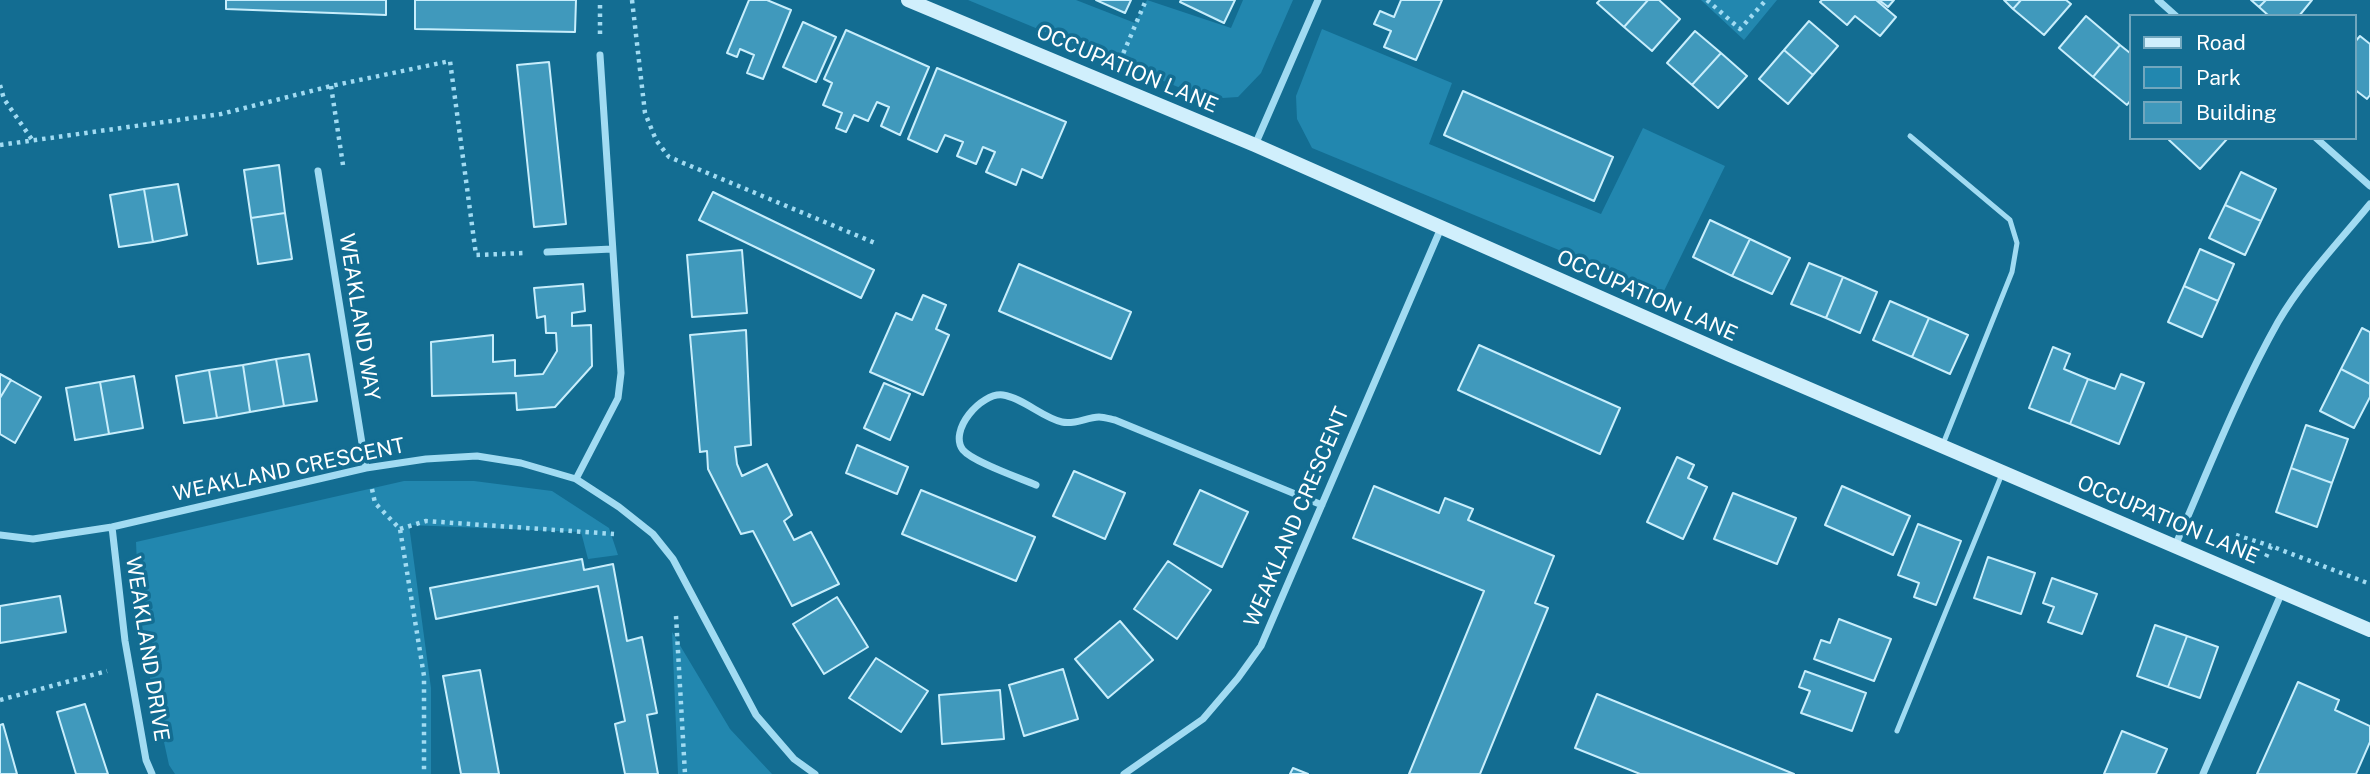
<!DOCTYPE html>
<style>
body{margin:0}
#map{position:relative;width:2370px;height:774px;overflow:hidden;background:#136d92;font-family:"Public Sans",sans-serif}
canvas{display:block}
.legend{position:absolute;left:2129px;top:14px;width:228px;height:126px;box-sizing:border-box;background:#136d92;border:2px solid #71a7be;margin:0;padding:9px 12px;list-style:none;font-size:21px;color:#fff}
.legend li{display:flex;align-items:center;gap:14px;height:35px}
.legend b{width:35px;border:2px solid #71a7be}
</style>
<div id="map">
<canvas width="2370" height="774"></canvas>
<ul class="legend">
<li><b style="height:9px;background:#d0effc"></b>Road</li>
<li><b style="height:19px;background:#2287af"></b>Park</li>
<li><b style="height:19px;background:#4099bc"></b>Building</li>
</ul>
</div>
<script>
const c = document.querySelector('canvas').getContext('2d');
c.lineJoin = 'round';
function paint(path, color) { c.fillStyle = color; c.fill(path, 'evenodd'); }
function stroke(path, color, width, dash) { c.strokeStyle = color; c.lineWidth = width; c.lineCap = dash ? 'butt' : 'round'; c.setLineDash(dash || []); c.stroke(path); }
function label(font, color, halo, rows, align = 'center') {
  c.font = font + ' "Public Sans",sans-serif'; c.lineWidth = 7; c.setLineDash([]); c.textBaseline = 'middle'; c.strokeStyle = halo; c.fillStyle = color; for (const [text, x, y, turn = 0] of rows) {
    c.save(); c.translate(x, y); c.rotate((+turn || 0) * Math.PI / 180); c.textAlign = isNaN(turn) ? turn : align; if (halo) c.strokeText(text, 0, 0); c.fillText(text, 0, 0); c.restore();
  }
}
paint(new Path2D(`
 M968 0H1076L1135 23 1147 0 1231 28 1243 0H1293L1261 73 1238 97 1207 99Z
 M1701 0H1777L1744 40Z
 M1322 29 1452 83 1429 144 1601 214 1643 128 1725 166 1663 293 1312 148 1297 119 1296 96Z
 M404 481H474L552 491 609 528 618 555 588 559 581 532 409 525 431 688V774H175L169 765 140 632 136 542Z
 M672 632 730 729 772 774H678Z`), '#2287af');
const building = new Path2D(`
 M226 0H386V15L226 9Z
 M415 0H576L575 32 415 29Z
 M749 0H767L791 10 763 79 747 73 754 55 740 49 737 57 727 53Z
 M1096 0H1131L1125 13Z
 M1181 0H1235L1224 23 1180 2Z
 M1401 0H1442L1416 60 1384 47 1391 31 1374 24 1380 11 1394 17Z
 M1600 0H1648L1624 27 1597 3Z
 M1648 0H1659L1680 19 1652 51 1624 27Z
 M1822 0H1876L1896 17 1880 36 1855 16 1847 25 1820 2Z
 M1879 0H1894L1888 7Z
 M2004 0H2021L2013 9Z
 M2021 0H2066L2071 4 2044 35 2013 9Z
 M2251 0H2266L2259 7Z
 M2266 0H2312L2299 16H2269L2259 7Z
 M2086 16 2120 45 2093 77 2059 48Z
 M1809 21 1838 46 1813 75 1784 50Z
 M803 22 836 37 816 82 783 67Z
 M846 30 929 67 900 135 881 126 889 107 877 102 868 121 854 115 846 132 836 128 842 113 823 105 832 83 824 79Z
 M1695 31 1721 53 1692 85 1667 63Z
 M2360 36 2370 44V95L2367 99 2354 89V43Z
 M2120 45 2130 53V101L2127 105 2093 77Z
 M1784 50 1813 75 1788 104 1759 79Z
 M1721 53 1747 76 1718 108 1692 85Z
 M549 62 566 224 534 227 517 65Z
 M937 68 1066 122 1042 178 1022 169 1016 185 986 172 995 152 983 147 976 164 957 156 963 142 945 135 937 152 908 139Z
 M1463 91 1613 157 1594 201 1444 135Z
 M2170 138H2227V139L2200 169 2169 140Z
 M279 165 285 213 251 218 244 170Z
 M2241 172 2276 189 2261 221 2225 205Z
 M178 184 187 235 153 242 144 189Z
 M144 189 153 242 119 247 110 195Z
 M713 192 874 270 861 298 699 220Z
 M2225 205 2261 221 2245 255 2209 238Z
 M285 213 292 259 258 264 251 218Z
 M1710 220 1750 239 1732 276 1693 257Z
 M1750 239 1790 258 1772 294 1732 276Z
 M2200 249 2234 264 2218 301 2184 286Z
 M742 250 747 313 692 317 687 255Z
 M1809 263 1843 277 1826 318 1791 304Z
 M1019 264 1131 312 1111 359 999 311Z
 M1843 277 1877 292 1860 333 1826 318Z
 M583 284 585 311 572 313V326L591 325 592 366 555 407 517 410 516 393 432 396 431 342 493 335V362L515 360V376L543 374 557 351 556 333H546L545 316 537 318 534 288Z
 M2184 286 2218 301 2202 337 2168 322Z
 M923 295 946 305 936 329 949 335 923 395 870 372 896 313 912 320Z
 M1890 301 1929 318 1912 357 1873 340Z
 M1929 318 1968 335 1950 374 1912 357Z
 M2362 328 2370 332V384L2341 369Z
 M746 330 751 445 735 447 737 464 742 476 767 464 792 515 784 521 794 540 811 532 839 584 792 606 753 531 741 534 708 469 707 451 700 452 690 335Z
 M1479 345 1620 408 1600 454 1458 390Z
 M2053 347 2070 354 2064 369 2088 379 2070 424 2029 408Z
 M309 354 317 401 284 406 276 359Z
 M276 359 284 406 250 412 243 365Z
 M243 365 250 412 217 418 209 370Z
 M2341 369 2370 384V397L2354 428 2320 411Z
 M209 370 217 418 184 423 176 376Z
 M0 374 11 380 0 398Z
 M2121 374 2144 383 2119 444 2070 424 2088 379 2115 389Z
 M134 376 143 428 109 434 100 382Z
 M11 380 41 397 15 443 0 434V398Z
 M100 382 109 434 75 440 66 388Z
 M884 383 910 394 890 440 864 428Z
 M2306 425 2348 439 2332 483 2291 468Z
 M857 445 908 467 897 494 846 473Z
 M1677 457 1694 465 1688 478 1707 487 1683 539 1647 522Z
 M2291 468 2332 483 2317 527 2276 512Z
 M1074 471 1125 493 1105 539 1053 516Z
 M1374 486 1439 513 1445 498 1473 509 1468 520 1554 556 1535 603 1548 608 1480 774H1409L1484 591 1353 538Z
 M1842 486 1910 516 1893 555 1825 525Z
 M921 490 1035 537 1016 581 902 534Z
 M1200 490 1248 512 1222 567 1174 544Z
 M1733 493 1796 518 1777 564 1714 539Z
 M1918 524 1961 541 1936 605 1914 597 1919 583 1898 575Z
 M1988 557 2035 573 2021 614 1974 598Z
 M582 559 584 570 613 564 627 641 642 637 657 713 647 715 658 774H625L615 724 625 721 598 586 436 619 430 588Z
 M1168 561 1211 590 1177 639 1134 609Z
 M2052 578 2097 594 2082 634 2048 622 2054 607 2043 603Z
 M60 596 66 632 0 643V606Z
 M837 597 868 647 824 674 793 624Z
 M1839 619 1891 639 1874 681 1814 659 1821 640 1830 643Z
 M1120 621 1153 660 1108 698 1075 659Z
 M2155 625 2187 636 2168 687 2137 676Z
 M2187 636 2218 647 2200 698 2168 687Z
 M876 658 928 691 901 732 849 698Z
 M1063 669 1078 719 1024 736 1009 685Z
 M480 670 499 774H461L443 676Z
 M1805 671 1866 693 1852 731 1801 713 1810 691 1799 687Z
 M2298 682 2339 700 2335 710 2370 726V742L2356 774H2257Z
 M1000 690 1004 739 942 744 939 695Z
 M1597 694 1794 774H1640L1575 748Z
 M85 704 108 774H76L57 712Z
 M3 724 17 774H0V725Z
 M2122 731 2167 749 2156 774H2104Z
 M1293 768 1308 774H1290Z`);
paint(building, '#4099bc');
stroke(building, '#c8eefc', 2);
stroke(new Path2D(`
 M632 0 645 113 656 140 669 157 875 243
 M1707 0 1740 29 1766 0
 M600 34V0
 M1120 61 1146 0
 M0 85 4 99 33 141
 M331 86 343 165
 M0 145 221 114 331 86 450 61 476 255 525 253
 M372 489 375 503 400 529 424 676V774
 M400 529 426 521 614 534
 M2236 535 2271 546
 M2266 557 2271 546 2370 584
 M676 616 685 774
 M0 700 107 671`), '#a1dbf2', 4.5, [3.5, 5]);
stroke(new Path2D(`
 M1910 136 2010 220 2017 243 2012 272 1943 444
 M1897 731 2002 474`), '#a1dbf2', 5);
stroke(new Path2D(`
 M2158 0 2176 16
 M2316 138 2370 186
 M1255 145 1318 0
 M318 171 366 468
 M547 252 612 249
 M576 479 618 398 621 373 600 55
 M1036 485C1020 478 973 462 963 450 948 431 981 392 1003 395 1023 398 1043 418 1062 422 1075 425 1087 417 1099 417 1104 417 1110 419 1115 420L1322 505
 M112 527 125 641 146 760 152 774
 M0 535 33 539 112 527 366 468 426 459 477 456 521 463 576 479 619 507 653 534 673 559 756 715 794 759 815 774
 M2175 546C2208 471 2238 393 2278 322 2303 279 2339 242 2370 204
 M1124 774 1203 719 1238 678 1261 646 1441 228
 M2203 774 2282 592`), '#a1dbf2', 7);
stroke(new Path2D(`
 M908 0 1255 145 1730 355 2370 630`), '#d0effc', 14);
label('21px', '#fff', '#136d92', [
 ["OCCUPATION LANE",1127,69,23],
 ["OCCUPATION LANE",1647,296,24],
 ["WEAKLAND WAY",359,317,81],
 ["WEAKLAND CRESCENT",289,470,-12],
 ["WEAKLAND CRESCENT",1297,517,-67],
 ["OCCUPATION LANE",2168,520,23],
 ["WEAKLAND DRIVE",147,649,81]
]);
</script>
